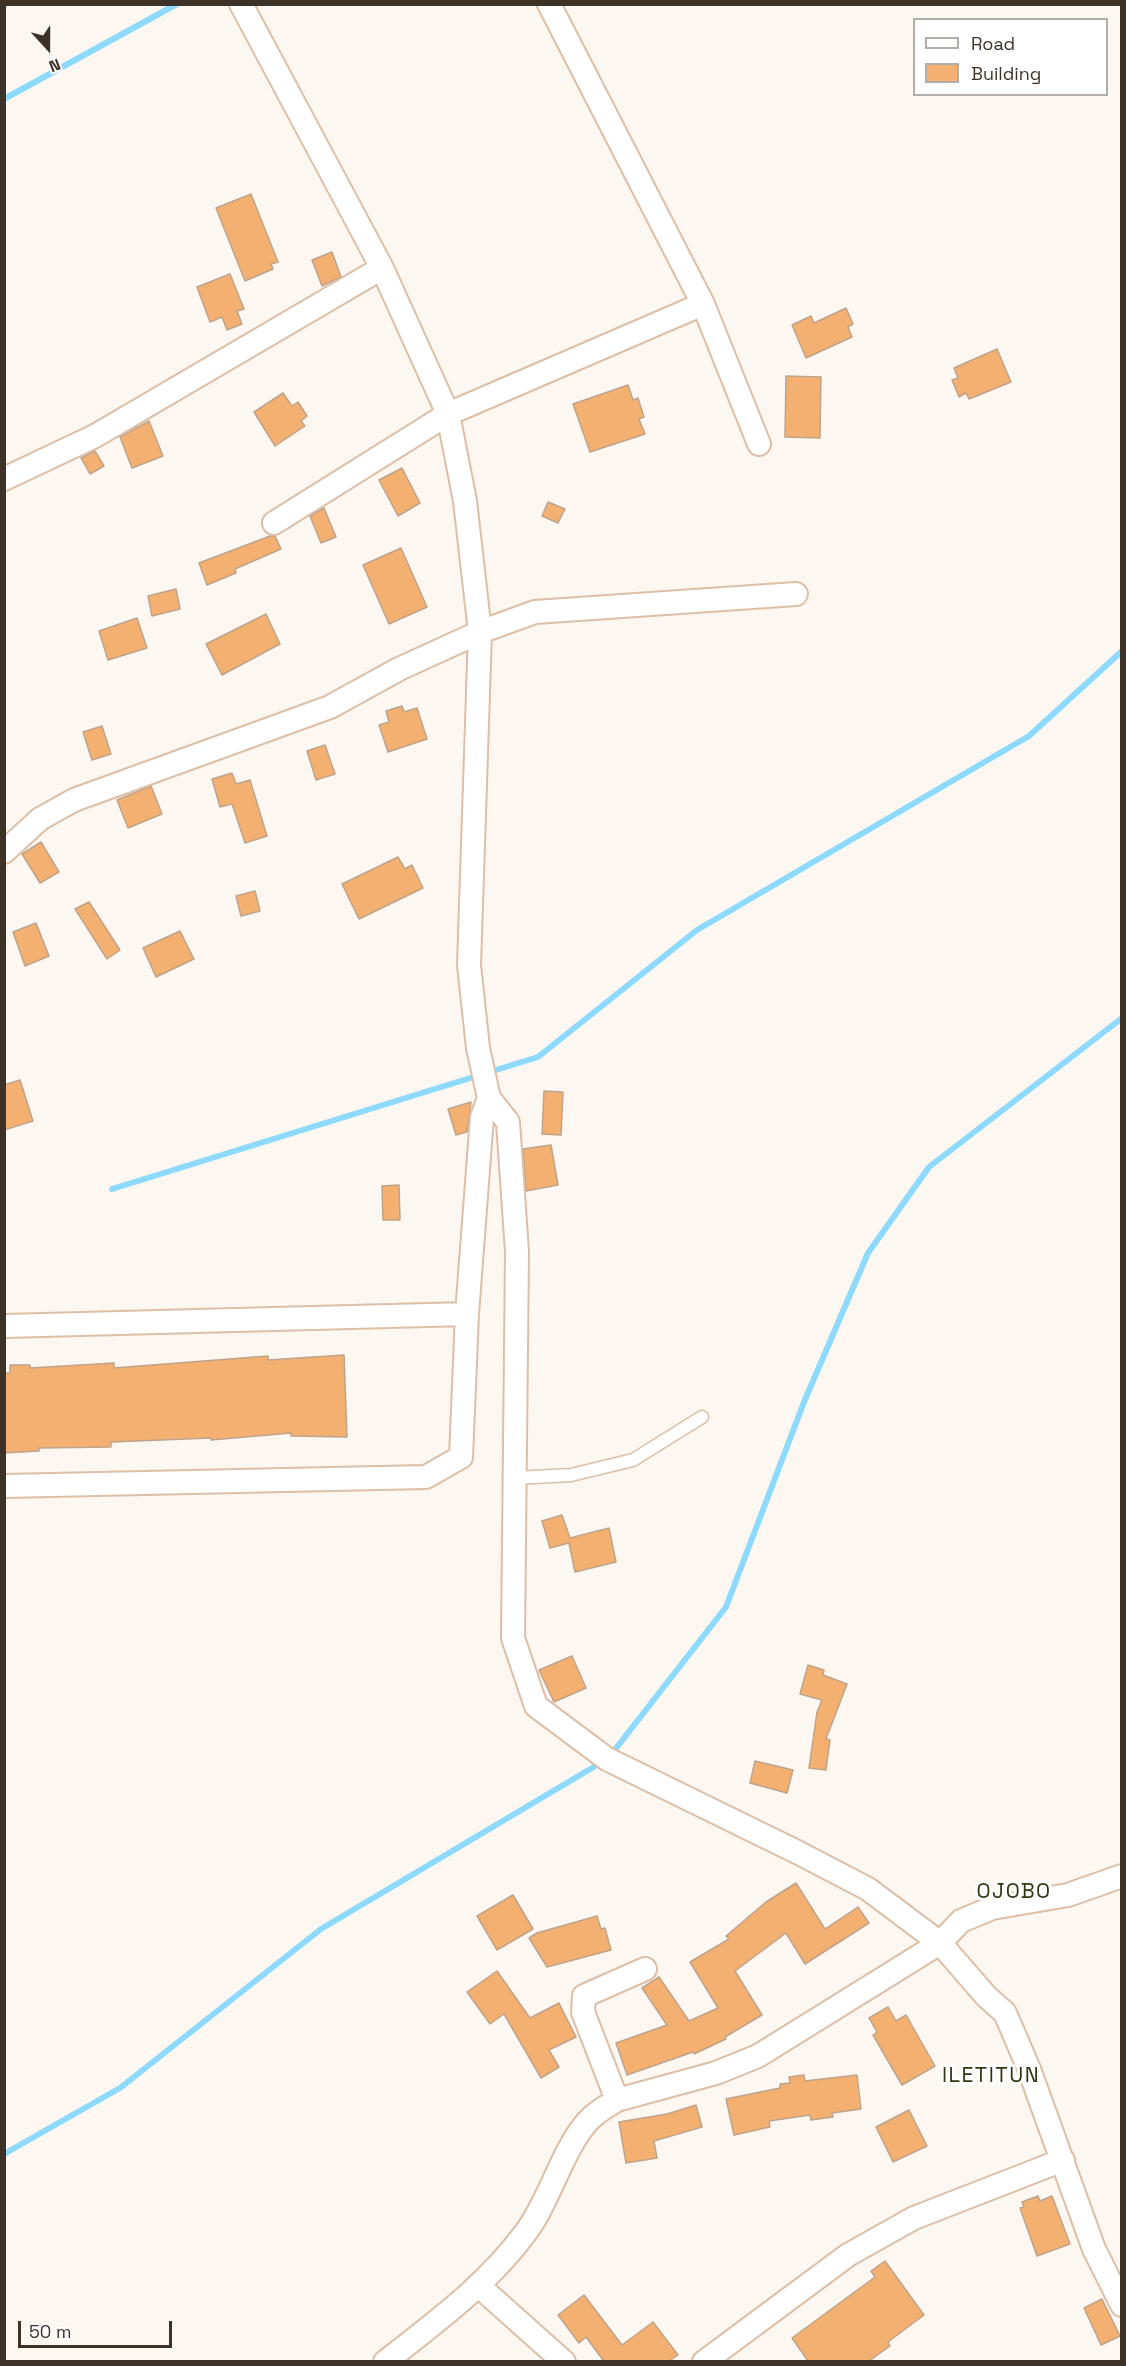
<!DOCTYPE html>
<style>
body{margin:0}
#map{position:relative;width:1126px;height:2366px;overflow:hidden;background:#fdf7f2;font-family:"Space Grotesk",sans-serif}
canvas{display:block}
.frame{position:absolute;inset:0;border:6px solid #3d3228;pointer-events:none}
.legend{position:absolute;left:913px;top:18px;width:195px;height:78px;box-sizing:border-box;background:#fff;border:2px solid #b1ada9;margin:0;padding:8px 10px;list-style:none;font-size:18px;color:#3d3228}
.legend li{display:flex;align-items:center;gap:12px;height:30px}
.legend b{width:30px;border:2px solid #b1ada9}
.north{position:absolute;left:18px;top:18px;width:60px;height:60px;-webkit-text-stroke:4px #fff;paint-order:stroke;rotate:159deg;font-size:16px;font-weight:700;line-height:24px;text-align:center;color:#3d3228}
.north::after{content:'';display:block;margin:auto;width:21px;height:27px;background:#3d3228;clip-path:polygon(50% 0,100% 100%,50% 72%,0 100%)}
.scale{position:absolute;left:18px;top:2321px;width:154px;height:27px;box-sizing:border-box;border:3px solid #3d3228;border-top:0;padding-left:8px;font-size:18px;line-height:21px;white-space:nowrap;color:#3d3228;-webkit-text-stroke:4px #fff;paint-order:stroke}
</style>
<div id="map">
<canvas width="1126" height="2366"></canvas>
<div class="frame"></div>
<ul class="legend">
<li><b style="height:8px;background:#fff"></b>Road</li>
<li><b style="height:16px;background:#f4b070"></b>Building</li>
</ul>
<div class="north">N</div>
<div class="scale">50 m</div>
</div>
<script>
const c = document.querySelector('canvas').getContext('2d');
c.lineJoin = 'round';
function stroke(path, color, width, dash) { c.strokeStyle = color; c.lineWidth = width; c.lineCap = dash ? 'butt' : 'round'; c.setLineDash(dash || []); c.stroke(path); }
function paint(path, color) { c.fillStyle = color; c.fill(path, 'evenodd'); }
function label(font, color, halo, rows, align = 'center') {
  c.font = font + ' "Space Grotesk",sans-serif'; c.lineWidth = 6; c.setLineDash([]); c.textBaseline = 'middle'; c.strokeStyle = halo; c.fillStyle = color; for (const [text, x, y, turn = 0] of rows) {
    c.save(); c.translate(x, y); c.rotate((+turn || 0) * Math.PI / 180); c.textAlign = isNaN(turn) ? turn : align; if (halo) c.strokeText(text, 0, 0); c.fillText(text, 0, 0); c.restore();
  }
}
stroke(new Path2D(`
 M4 99 177 4
 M112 1189 538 1057 697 930 1029 736 1122 651
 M610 1756 726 1607 804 1402 868 1253 929 1167 1122 1018
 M4 2154 120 2088 321 1929 602 1762`), '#8edafe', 6);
const building = new Path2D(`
 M251 194 278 262 271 264 273 269 245 281 216 208Z
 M332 252 341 277 322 286 312 260Z
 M230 274 244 309 237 311 242 324 227 330 222 317 210 322 197 287Z
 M846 308 853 324 848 327 852 337 806 358 792 325 811 316 814 323Z
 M997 349 1011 382 969 399 966 393 959 397 952 380 958 378 954 368Z
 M786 376 821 377 820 438 785 437Z
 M628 385 633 400 638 398 644 417 639 419 645 434 590 452 573 404Z
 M283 393 292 406 298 402 307 416 301 421 305 426 275 446 254 412Z
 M149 421 163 456 132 468 120 437Z
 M95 451 104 466 90 474 81 458Z
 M402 468 420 503 398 516 379 480Z
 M548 502 565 509 558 523 542 516Z
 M324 508 336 537 321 543 310 516Z
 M270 536H275L281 549 235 569 236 573 207 585 199 563Z
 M401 548 427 607 389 624 363 565Z
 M176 589 180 609 152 616 148 596Z
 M266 614 280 644 222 675 206 644Z
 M137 618 147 648 108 660 99 631Z
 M402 706 404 712 417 708 427 739 388 752 379 725 389 722 386 711Z
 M102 726 111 754 92 760 83 732Z
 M325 745 335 774 316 780 307 751Z
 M232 773 236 784 250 780 267 836 245 843 232 804 220 807 212 779Z
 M151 786 162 814 128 828 117 800Z
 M41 842 59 872 40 883 22 854Z
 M398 857 405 869 412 865 423 888 359 919 342 884Z
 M255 891 260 911 241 916 236 896Z
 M89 902 120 950 107 959 75 909Z
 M36 923 49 956 25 966 13 932Z
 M180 931 194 959 156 977 143 948Z
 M20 1080 33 1121 4 1130V1085Z
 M544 1091 563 1092 561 1135 542 1134Z
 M471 1102 467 1132 456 1135 448 1109Z
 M551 1145 558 1185 526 1191 523 1149Z
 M399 1185 400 1220H383L382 1186Z
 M344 1355 347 1437 291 1436V1433L211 1440V1438L111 1442V1447L39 1448V1451L4 1453V1373H10V1365H30V1368L114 1363V1368L268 1356V1360Z
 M562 1515 570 1538 609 1528 616 1562 575 1572 569 1543 550 1548 542 1521Z
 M572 1656 586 1688 554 1702 539 1670Z
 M808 1665 824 1670 823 1675 847 1684 826 1739 830 1740 826 1770 809 1768 817 1712 822 1700 800 1694Z
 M755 1761 793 1770 787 1793 750 1783Z
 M796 1883 825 1929 858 1907 869 1923 805 1964 786 1933 735 1971 762 2015 725 2037 726 2039 694 2054 693 2052 627 2075 616 2043 667 2025 642 1988 659 1977 689 2021 718 2008 690 1962 729 1939 726 1936 766 1902Z
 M513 1895 533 1929 497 1950 477 1916Z
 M597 1916 601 1929 605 1928 611 1950 547 1967 529 1938 537 1933Z
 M497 1971 530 2018 559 2003 576 2037 549 2050 559 2067 541 2078 504 2014 490 2024 467 1992Z
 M888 2007 896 2021 906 2015 935 2066 902 2085 873 2035 877 2032 869 2018Z
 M804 2075 805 2081 857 2075 861 2109 832 2113 833 2117 811 2120 810 2115 769 2121 770 2127 734 2135 726 2099 780 2088V2084L790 2083 789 2077Z
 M696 2105 702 2127 654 2141 657 2158 626 2163 619 2122 667 2114Z
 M909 2110 927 2146 893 2162 876 2127Z
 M1038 2196 1040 2201 1052 2196 1070 2244 1037 2256 1020 2208 1024 2207 1022 2202Z
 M885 2261 924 2315 888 2342 890 2346 869 2361H808L792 2338 875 2277 871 2271Z
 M584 2295 622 2345 653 2322 678 2355 669 2361H600L603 2360 586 2337 579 2343 558 2315Z
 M1102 2299 1120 2336 1101 2345 1084 2308Z`);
paint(building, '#f4b070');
stroke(building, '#bfa38a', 1.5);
const lane = new Path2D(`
 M515 1478 571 1475 633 1460 702 1417`);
const street = new Path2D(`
 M549 4 703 304 759 444
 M4 479 95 436 382 268
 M274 523 448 414 703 304
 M4 852 40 819 74 800 330 707 399 669 480 632 535 612 796 594
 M489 1098 508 1122 517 1252 513 1638 536 1706 607 1759 799 1853 868 1889 940 1943 986 1996 1005 2013 1029 2069 1094 2249 1122 2305
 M4 1326 467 1314
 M4 1486 426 1477 461 1457 467 1314 482 1117 489 1098 478 1048 469 965 480 632 465 501 448 414 382 268 241 4
 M617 2100 583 2012 584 1996 645 1969
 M480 2287 564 2362
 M385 2362C436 2322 487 2285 526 2232 550 2200 562 2150 588 2121 596 2112 607 2106 617 2100L716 2073 758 2056 940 1943 961 1921 992 1908 1068 1895 1122 1876
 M704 2362 848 2255 914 2218 1063 2160`);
stroke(lane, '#dcbfa6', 15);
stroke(street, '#dcbfa6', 26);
stroke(lane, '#fff', 12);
stroke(street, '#fff', 22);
c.letterSpacing = '1.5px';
label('21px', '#2f3711', '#fff', [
 ["OJOBO",1014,1892],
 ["ILETITUN",991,2076]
]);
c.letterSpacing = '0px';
</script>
